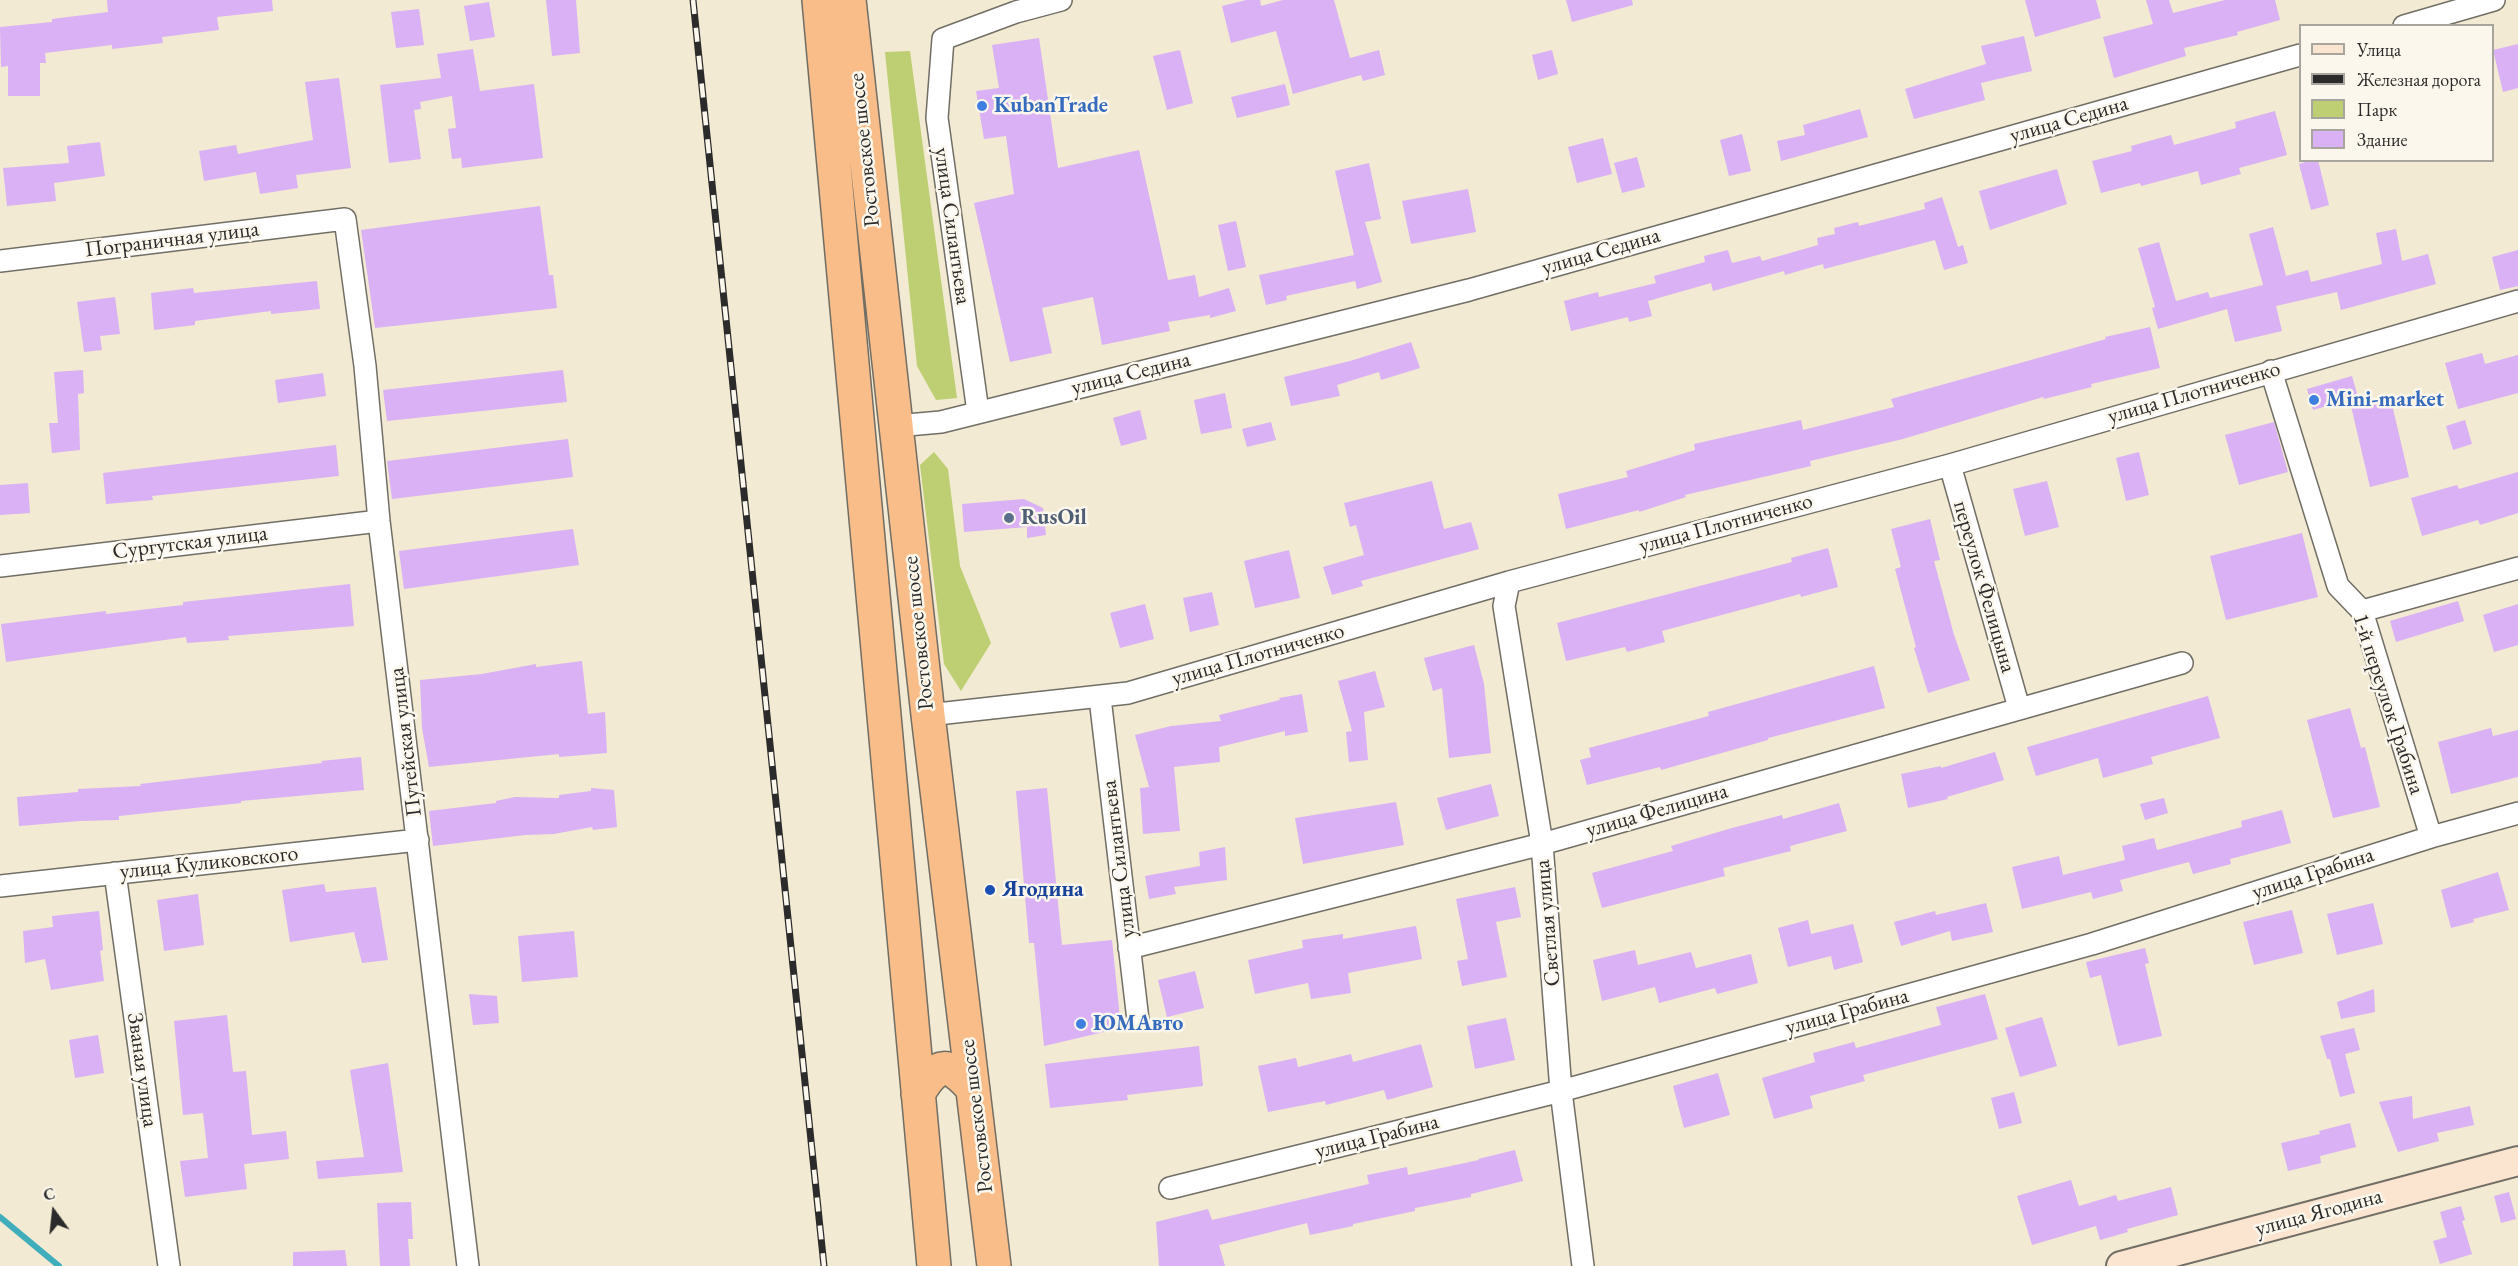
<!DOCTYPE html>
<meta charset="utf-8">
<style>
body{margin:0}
#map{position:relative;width:2518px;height:1266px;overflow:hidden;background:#f2ead2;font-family:"EB Garamond",serif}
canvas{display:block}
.legend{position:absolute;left:2299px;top:24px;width:195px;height:138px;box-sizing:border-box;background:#fbf7ec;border:2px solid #a8a59f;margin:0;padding:8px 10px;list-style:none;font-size:18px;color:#2b2b2b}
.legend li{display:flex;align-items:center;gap:12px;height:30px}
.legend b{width:30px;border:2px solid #a8a59f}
.north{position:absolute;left:24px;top:1182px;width:60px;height:60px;-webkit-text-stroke:4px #fbf7ec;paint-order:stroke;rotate:345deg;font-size:16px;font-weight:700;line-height:24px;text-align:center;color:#2b2b2b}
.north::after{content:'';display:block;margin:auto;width:21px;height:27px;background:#2b2b2b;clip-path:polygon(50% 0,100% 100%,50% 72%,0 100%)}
</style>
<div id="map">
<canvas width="2518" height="1266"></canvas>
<ul class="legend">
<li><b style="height:8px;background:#fce5d0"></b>Улица</li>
<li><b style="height:8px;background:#2b2b2b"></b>Железная дорога</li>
<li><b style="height:16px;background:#bdcf72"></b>Парк</li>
<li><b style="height:16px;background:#d9b1f4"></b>Здание</li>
</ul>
<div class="north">С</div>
</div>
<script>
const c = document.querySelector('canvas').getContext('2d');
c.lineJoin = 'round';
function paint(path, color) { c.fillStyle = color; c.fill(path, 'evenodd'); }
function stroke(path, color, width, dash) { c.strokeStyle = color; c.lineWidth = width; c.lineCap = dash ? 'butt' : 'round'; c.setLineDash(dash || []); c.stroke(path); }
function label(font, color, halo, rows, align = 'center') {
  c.font = font + ' "EB Garamond",serif'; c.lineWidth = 5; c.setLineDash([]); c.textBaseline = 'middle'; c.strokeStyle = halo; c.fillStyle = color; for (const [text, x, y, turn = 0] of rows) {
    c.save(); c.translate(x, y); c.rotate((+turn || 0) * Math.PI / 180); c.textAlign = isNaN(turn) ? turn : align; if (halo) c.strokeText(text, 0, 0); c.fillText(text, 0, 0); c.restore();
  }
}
paint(new Path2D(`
 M910 51 957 398 936 400 917 366 885 52Z
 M934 452 948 469 960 566 991 643 961 691 944 664 920 465Z`), '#bdcf72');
stroke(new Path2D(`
 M0 1217 59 1266`), '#3fadbc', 6);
paint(new Path2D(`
 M107 0H272L273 11 217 17 219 30 162 37 163 43 112 49V45L45 53 46 63H40V96H8V66L1 67 0 27 52 22V19L108 12Z
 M546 0H576L580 53 552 56Z
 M1246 0H1260L1261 6 1283 0H1334L1350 58 1379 50 1385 75 1363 81 1361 75 1293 94 1276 31 1231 43 1222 6Z
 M1566 0H1632L1633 5 1572 22Z
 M2025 0H2096L2101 18 2035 37Z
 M2146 0H2169L2173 13 2225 0H2275L2280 20 2237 32 2238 35 2184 48 2186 56 2114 78 2103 37 2153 24Z
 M489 2 495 37 470 41 464 6Z
 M419 9 424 45 396 48 391 12Z
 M2024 36 2032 71 1981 83 1985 100 1914 119 1905 89 1986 64 1981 46Z
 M1039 38 1058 168 1139 150 1168 280 1195 275 1199 297 1229 288 1236 311 1210 318V315L1168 322 1170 331 1102 345 1093 297 1042 308 1052 353 1010 362 974 203 1014 194 1006 136 984 139 976 91 999 88 992 45Z
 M2518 44V88L2503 92 2493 50Z
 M473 49 480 91 534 84 543 158 462 168 461 158 452 159 448 129 456 128 452 96 420 102 421 109 414 110 421 159 389 163 380 85 441 78 437 54Z
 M1180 50 1193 103 1167 110 1153 56Z
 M1552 50 1558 74 1538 80 1532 55Z
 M339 78 351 168 296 175 298 188 260 194 256 172 204 181 199 151 236 145 238 154 313 140 305 82Z
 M1285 84 1290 105 1237 118 1231 97Z
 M1860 109 1868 137 1781 161 1777 141 1805 135 1803 125Z
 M2275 111 2287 155 2239 168 2241 174 2201 185 2198 171 2141 186 2140 183 2101 193 2092 161 2132 151 2131 146 2171 135 2174 145 2236 128 2235 122Z
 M1742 134 1751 171 1729 176 1720 140Z
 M1603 138 1612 174 1577 183 1568 147Z
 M100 142 105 176 54 183 56 201 7 206 3 168 69 163 67 146Z
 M1637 157 1645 187 1622 193 1614 163Z
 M2312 160H2318L2329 205 2311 210 2299 164Z
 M1369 163 1381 219 1365 222 1382 282 1357 289 1355 281 1286 296 1287 300 1266 305 1259 275 1354 255 1335 171Z
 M2057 169 2067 204 1990 230 1979 191Z
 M1468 189 1476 232 1411 244 1402 201Z
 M1942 197 1958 247 1963 245 1968 263 1944 270 1935 240 1824 269 1823 264 1785 275 1784 271 1713 291 1711 283 1648 301 1652 316 1629 322 1628 317 1571 331 1564 301 1598 292 1599 297 1656 283 1654 276 1705 262 1704 256 1728 250 1732 263 1760 256 1762 261 1818 245 1817 238 1835 234 1834 228 1858 222 1859 226 1925 209 1924 203Z
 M540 206 549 275H553L557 308 375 328 361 230Z
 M1236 221 1246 267 1228 271 1218 225Z
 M2273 227 2286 276 2308 270 2311 282 2382 264 2376 233 2396 229 2402 261 2428 254 2436 284 2341 310 2337 292 2276 306 2282 331 2235 342 2227 309 2158 329 2152 308 2155 307 2138 248 2159 242 2176 301 2208 292 2210 298 2263 285 2249 234Z
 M2518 250V286L2500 290 2492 257Z
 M317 281 320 309 271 314V311L195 321V325L154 330 151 293 193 288 194 293Z
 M115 297 120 334 100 336 102 350 84 352 77 302Z
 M2150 327 2160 368 2091 384 2092 387 2044 399 2043 397 1903 439 1810 461 1811 466 1685 495 1686 497 1639 512V510L1566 529 1558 494 1628 477 1626 471 1695 450 1694 444 1801 420 1803 430 1894 407 1891 399 2106 339 2105 337Z
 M1411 342 1420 368 1381 380 1379 372 1337 385 1340 396 1291 406 1284 377 1350 361Z
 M2482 353 2485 364 2518 355V393L2458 409 2445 363Z
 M83 370 84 393 78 394 80 450 52 453 49 423H58L54 372Z
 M563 370 567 402 387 421 383 390Z
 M323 373 326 396 278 403 275 380Z
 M2352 376 2358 397 2313 410 2307 389Z
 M1225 393 1232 428 1201 434 1194 400Z
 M2390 396 2409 477 2370 487 2351 406Z
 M1140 410 1147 439 1121 446 1113 418Z
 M2465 420 2472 444 2453 450 2446 426Z
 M1271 422 1276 440 1247 447 1242 429Z
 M2274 422 2288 472 2239 485 2225 435Z
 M568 439 573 477 392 499 387 461Z
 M336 445 339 476 152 496 153 500 106 504 103 473Z
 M2139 452 2149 495 2126 501 2116 458Z
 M2518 472V513L2480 525 2478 520 2422 536 2411 498 2457 485 2459 489Z
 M1432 481 1444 529 1471 522 1479 549 1361 581 1363 586 1332 595 1323 567 1364 555 1356 525 1350 527 1344 503Z
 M2047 481 2059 527 2025 536 2013 489Z
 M28 483 30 513 0 515V485Z
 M1024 499 1043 508 1046 535 1027 538V527L964 532 962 504Z
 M1930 519 1940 560 1934 561 1954 635 1970 680 1928 693 1914 648 1916 647 1895 569 1901 567 1891 529Z
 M573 529 579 565 404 589 399 551Z
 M2302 533 2318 597 2226 620 2210 556Z
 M1828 548 1838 587 1801 597 1800 594 1662 631 1665 642 1627 652 1625 647 1566 661 1557 623 1792 562 1791 558Z
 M1289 550 1300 598 1255 608 1244 561Z
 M350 584 354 626 228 636 229 640 187 643 186 637 6 662 1 624 106 611V614L183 605V602Z
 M1212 592 1219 625 1190 632 1183 598Z
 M2458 601 2464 621 2396 642 2390 621Z
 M1145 604 1154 639 1120 648 1110 613Z
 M2518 604V645L2494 652 2483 615Z
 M1474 645 1484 684 1491 753 1449 758 1442 688 1433 691 1424 658Z
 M582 661 588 714 605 712 607 753 559 757V754L429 767 422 728 420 680 482 674 536 664V667Z
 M1874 666 1885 708 1768 738V740L1661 770 1660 767 1587 785 1580 760 1591 757 1589 748 1709 716 1708 712Z
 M1375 671 1385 707 1364 712 1368 760 1349 762 1346 732 1352 731 1338 681Z
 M1302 694 1308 732 1285 736V731L1219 747 1220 762 1174 767 1180 831 1143 834 1140 788 1149 787 1135 735 1171 726 1221 721 1219 715 1280 700 1279 698Z
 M2208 696 2220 738 2151 757 2153 764 2103 778 2098 758 2036 776 2027 747Z
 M2350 708 2361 748 2365 747 2380 807 2333 818 2307 720Z
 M2491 728 2493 736 2518 730V777L2451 794 2438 742Z
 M1995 752 2004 780 1947 797 1948 799 1908 808 1901 774 1941 766V768Z
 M361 757 364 790 241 801V803L119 816V820L80 821 19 826 17 797 78 792V789L141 786 140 784 322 763 321 761Z
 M1491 784 1499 816 1446 830 1437 798Z
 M591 788 614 790 617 827 593 830 592 827 554 834 525 835 433 846 429 811 496 803V801L515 797 559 798V795L591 791Z
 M1047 788 1062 945 1112 940 1121 1028 1044 1046 1034 943H1029L1016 791Z
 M2164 798 2168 813 2145 820 2140 804Z
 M1396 802 1404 845 1303 864 1295 818Z
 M1839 803 1847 831 1790 846 1791 851 1723 868 1725 876 1602 908 1592 873 1673 851 1671 846 1732 828 1782 815 1783 819Z
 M2282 810 2291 843 2230 859 2231 864 2193 874 2189 862 2120 880 2123 891 2093 899 2091 892 2022 909 2012 867 2059 856 2063 875 2125 860 2122 846 2154 838 2157 850 2242 827 2241 821Z
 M1225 847 1227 880 1174 887 1176 894 1149 899 1145 876 1200 866 1199 852Z
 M2498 872 2509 910 2473 919 2474 922 2451 928 2441 890Z
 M324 884 326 892 376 887 388 960 362 963 354 932 290 942 282 890Z
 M1515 887 1521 917 1496 922 1507 977 1462 986 1457 961 1468 959 1456 899Z
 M198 894 204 945 164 951 157 900Z
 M1986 903 1993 932 1952 941 1950 931 1901 946 1894 922 1935 911 1936 915Z
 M2373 903 2383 944 2337 955 2327 914Z
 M2292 910 2303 953 2254 965 2243 922Z
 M99 911 103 950 100 951 104 981 51 990 45 959 25 963 23 931 53 927 52 916Z
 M1808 920 1811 934 1853 924 1863 962 1834 970 1831 956 1788 967 1778 928Z
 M1416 926 1422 959 1348 973 1351 993 1311 999 1308 983 1255 994 1248 960 1303 948 1302 940 1343 934V939Z
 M574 931 578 977 522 982 518 936Z
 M2145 948 2149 963 2145 964 2162 1036 2118 1046 2101 975 2090 978 2086 962Z
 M1635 950 1638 965 1691 952 1696 968 1751 954 1758 983 1717 994 1715 988 1659 1003 1655 987 1602 1001 1593 960Z
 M1195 971 1204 1008 1167 1017 1158 980Z
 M2374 989 2375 1012 2341 1019 2337 1002Z
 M469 994 497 996 499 1023 473 1025Z
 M1985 994 1998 1039 1863 1075 1865 1081 1810 1096 1813 1108 1774 1119 1762 1078 1815 1062 1813 1053 1854 1042 1856 1048 1941 1025 1936 1007Z
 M227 1015 233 1072 246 1071 252 1135 286 1131 289 1159 244 1164 247 1189 185 1197 180 1161 208 1158 203 1113 183 1115 174 1021Z
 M2042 1017 2057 1066 2020 1077 2005 1028Z
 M1506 1018 1515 1060 1475 1069 1467 1026Z
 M2354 1028 2360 1050 2345 1054 2355 1093 2340 1097 2330 1059H2327L2320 1036Z
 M98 1035 104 1073 75 1078 69 1040Z
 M1421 1044 1433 1087 1387 1100 1384 1090 1326 1105 1325 1101 1268 1112 1258 1066 1296 1058 1298 1067 1351 1054 1353 1062Z
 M1199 1046 1203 1086 1127 1095 1128 1100 1050 1108 1045 1064Z
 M388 1063 403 1172 318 1179 316 1161 364 1157 350 1070Z
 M1718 1073 1730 1115 1684 1128 1673 1086Z
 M2014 1092 2022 1123 1999 1129 1991 1098Z
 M2412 1096 2413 1119 2470 1106 2474 1125 2437 1133 2439 1141 2398 1152 2379 1102Z
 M2350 1123 2356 1147 2320 1156 2321 1163 2288 1171 2281 1143 2320 1134 2319 1131Z
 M1515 1150 1523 1181 1471 1194V1197L1415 1208V1211L1353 1224V1226L1310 1235 1307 1223 1219 1245 1225 1266H1159L1156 1222 1208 1209 1212 1220 1369 1184 1367 1175 1407 1167 1408 1175 1479 1160 1478 1159Z
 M2071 1180 2079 1206 2116 1195 2118 1201 2171 1187 2178 1215 2127 1229 2128 1232 2100 1240 2096 1226 2032 1245 2017 1196Z
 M2509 1192 2516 1219 2501 1223 2494 1196Z
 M411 1202 413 1239H408L410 1266H380L377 1203Z
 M2461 1206 2465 1220 2462 1221 2472 1254 2440 1264 2433 1241 2447 1237 2440 1212Z
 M345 1250 347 1266H293V1252Z`), '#d9b1f4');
const street = new Path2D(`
 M2404 26 2494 0
 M0 261 345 219 365 366 379 521 468 1266
 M2271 371 2338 586 2362 611 2431 837
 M978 412 937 118 943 39 1016 12 1061 0
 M896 426 941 422 1469 290 2300 55
 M1950 465 2019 708
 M0 566 379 521
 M1509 582 1504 606 1542 844 1561 1091 1583 1266
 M2362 611 2518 568
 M1100 698 1138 1020
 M928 715 1128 693 1509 582 1950 465 2518 301
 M115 873 169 1266
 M0 886 418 840
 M1129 948 1542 844 2182 663
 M1170 1188 1561 1091 2092 944 2431 837 2518 813`);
const secondary = new Path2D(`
 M2121 1266 2518 1161`);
const highway = new Path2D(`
 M819 0 934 1266
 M849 0 928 715 994 1266
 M918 1094C937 1061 949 1061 973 1089`);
stroke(street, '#716e65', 24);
stroke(secondary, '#716e65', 32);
stroke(highway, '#716e65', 36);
stroke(street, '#fff', 21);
stroke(secondary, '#fce5d0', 28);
stroke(highway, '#f8bd89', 33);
const rail = new Path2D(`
 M693 0 824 1266`);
stroke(rail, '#2b2b2b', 7);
stroke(rail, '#fbf7ec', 4.5, [14]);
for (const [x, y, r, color] of [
 [982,106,6,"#3f7fe0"],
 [2314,400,6,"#3f7fe0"],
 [1009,518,6,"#5c6f8a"],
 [990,890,6,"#1a4fb4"],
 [1081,1024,6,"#3f7fe0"]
]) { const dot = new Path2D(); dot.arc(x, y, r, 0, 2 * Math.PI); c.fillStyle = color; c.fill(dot); stroke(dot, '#fbf7ec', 2); }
label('bold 22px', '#366cbe', '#fbf7ec', [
 ["KubanTrade",994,106],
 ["Mini-market",2326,400],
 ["ЮМАвто",1093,1024]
], 'left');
label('22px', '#2b2b2b', '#fbf7ec', [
 ["улица Седина",2069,120,-16],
 ["Ростовское шоссе",865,150,-96],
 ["улица Силантьева",952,226,82],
 ["Пограничная улица",172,240,-7],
 ["улица Седина",1601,252,-16],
 ["улица Седина",1131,374,-14],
 ["улица Плотниченко",2194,393,-16],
 ["улица Плотниченко",1726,524,-15],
 ["Сургутская улица",190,543,-7],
 ["переулок Фелицына",1984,587,74],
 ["Ростовское шоссе",919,633,-96],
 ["улица Плотниченко",1258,655,-16],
 ["1-й переулок Грабина",2388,704,72],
 ["Путейская улица",406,742,-97],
 ["улица Фелицина",1657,811,-16],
 ["улица Силантьева",1119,859,-97],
 ["улица Куликовского",209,863,-6],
 ["улица Грабина",2313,874,-18],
 ["Светлая улица",1548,923,-95],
 ["улица Грабина",1847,1012,-15],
 ["Званая улица",142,1070,82],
 ["Ростовское шоссе",977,1116,-97],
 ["улица Грабина",1377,1137,-14],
 ["улица Ягодина",2319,1213,-15]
]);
label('bold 22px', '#4e5e75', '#fbf7ec', [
 ["RusOil",1021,518]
], 'left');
label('bold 22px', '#164399', '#fbf7ec', [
 ["Ягодина",1002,890]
], 'left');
</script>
